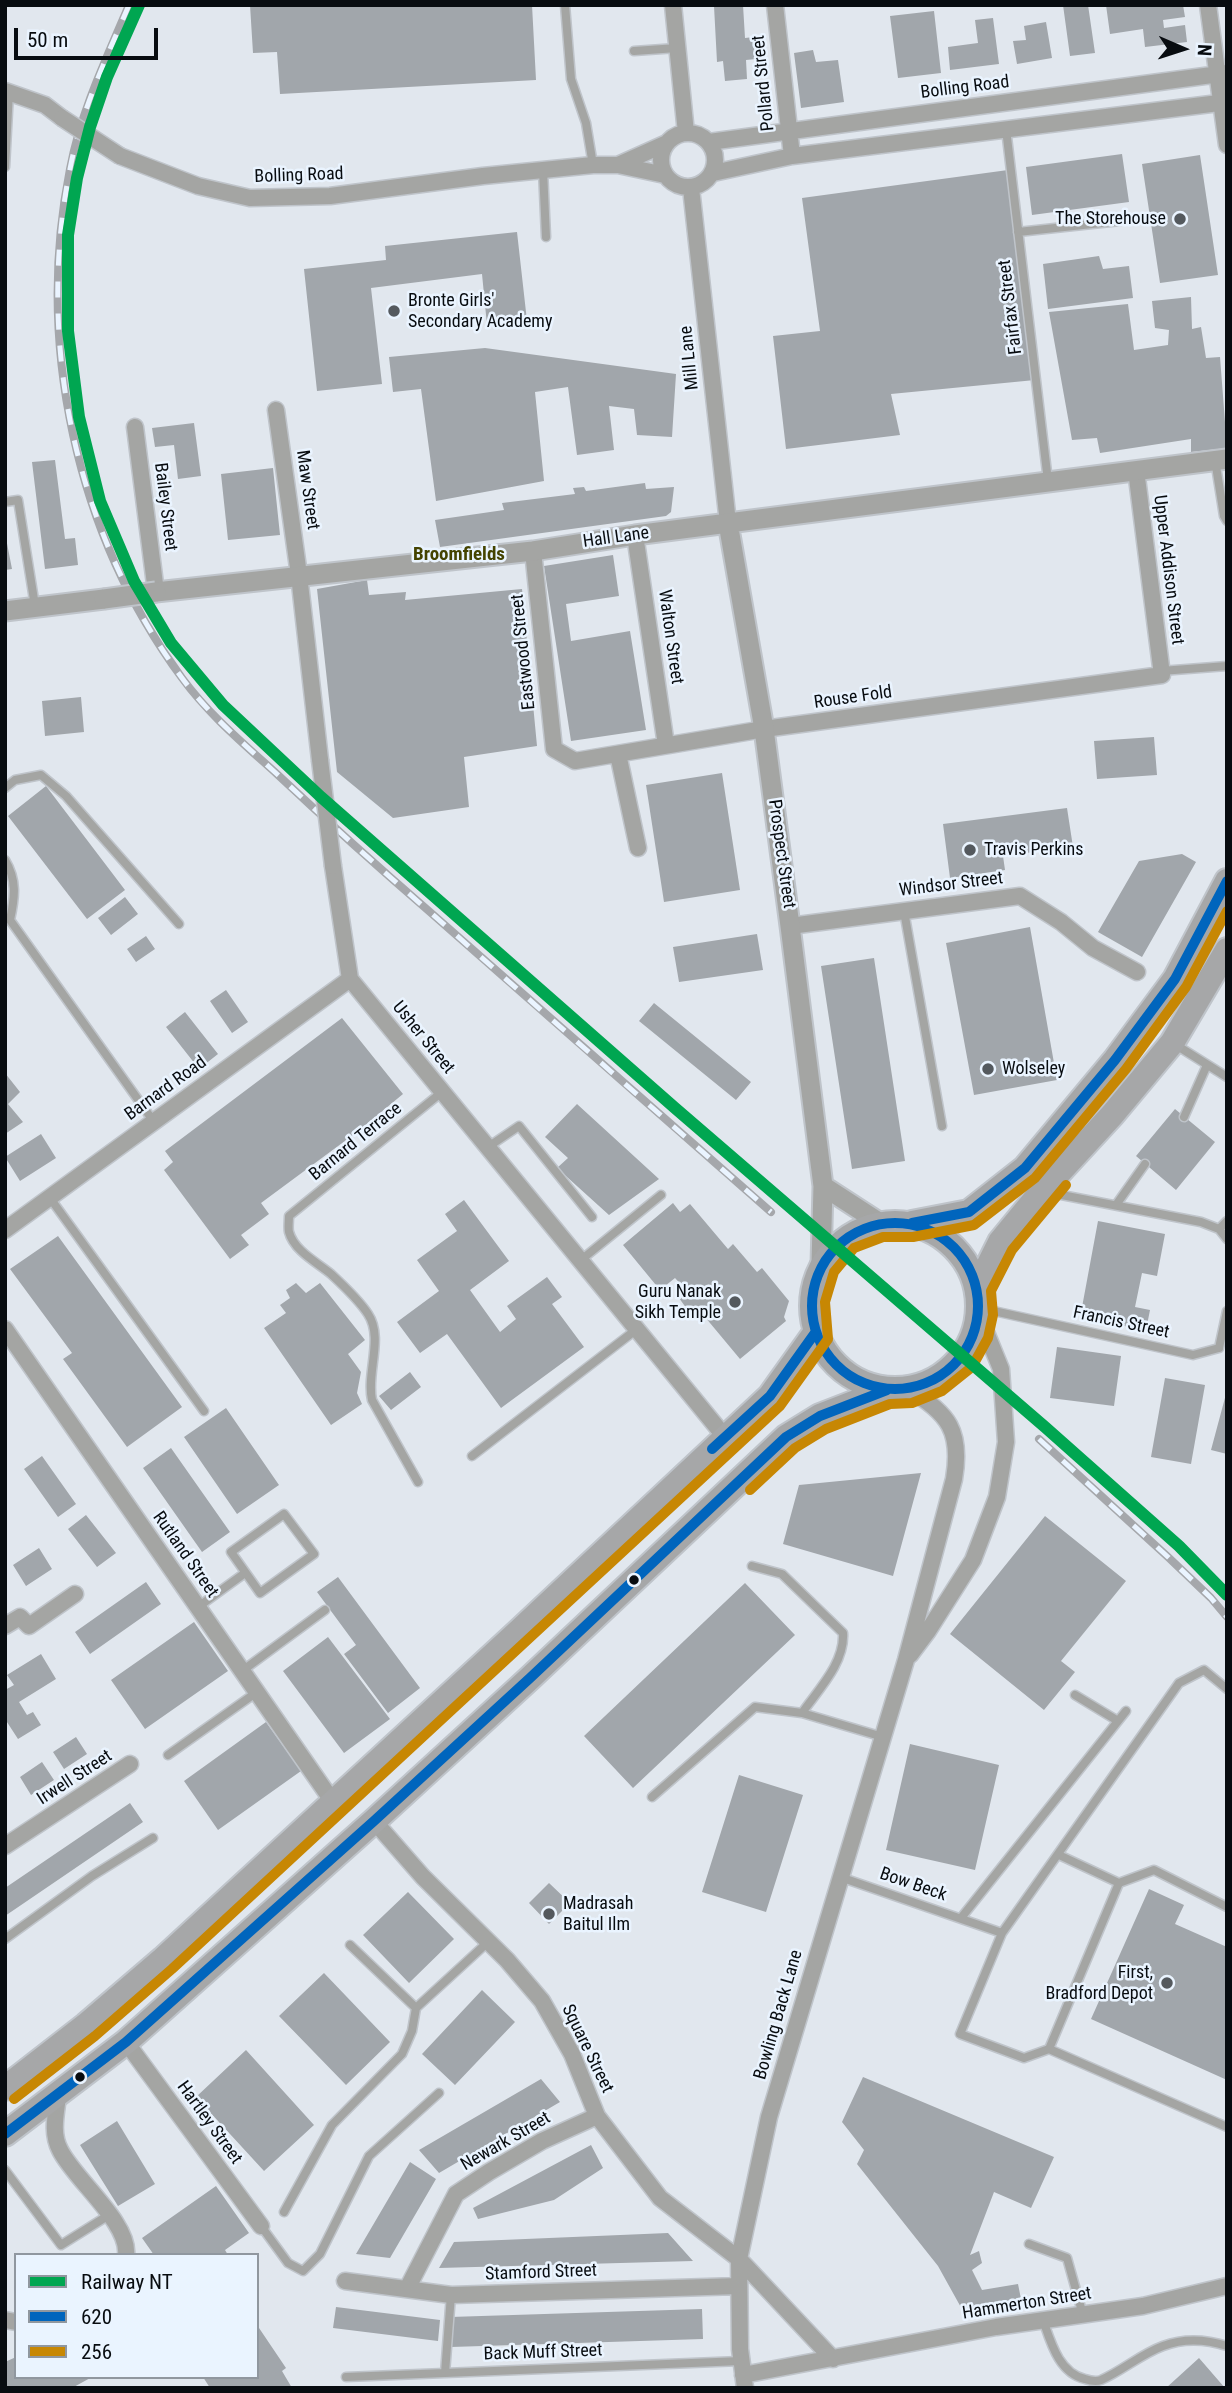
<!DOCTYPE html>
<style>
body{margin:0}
#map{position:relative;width:1232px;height:2393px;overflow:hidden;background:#e1e7ee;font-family:"Roboto Condensed",sans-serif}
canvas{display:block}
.frame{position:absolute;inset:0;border:7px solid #080c10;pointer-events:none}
.legend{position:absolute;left:14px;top:2253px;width:245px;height:126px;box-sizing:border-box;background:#eaf4ff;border:2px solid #90979f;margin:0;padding:9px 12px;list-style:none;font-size:21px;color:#080c10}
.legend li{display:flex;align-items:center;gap:14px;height:35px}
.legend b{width:35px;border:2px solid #90979f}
.north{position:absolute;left:1148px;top:14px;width:70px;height:70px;-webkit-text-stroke:5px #eaf4ff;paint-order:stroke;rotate:93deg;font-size:19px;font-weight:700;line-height:28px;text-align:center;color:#080c10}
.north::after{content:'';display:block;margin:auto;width:24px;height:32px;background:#080c10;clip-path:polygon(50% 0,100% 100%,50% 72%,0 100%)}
.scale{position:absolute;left:14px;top:28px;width:144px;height:32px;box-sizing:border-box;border:4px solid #080c10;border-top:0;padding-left:9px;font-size:21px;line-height:24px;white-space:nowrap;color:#080c10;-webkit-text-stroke:5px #eaf4ff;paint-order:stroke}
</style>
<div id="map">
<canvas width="1232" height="2393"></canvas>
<div class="frame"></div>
<ul class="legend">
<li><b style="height:9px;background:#00a651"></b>Railway NT</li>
<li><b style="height:9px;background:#0065bd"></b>620</li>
<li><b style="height:9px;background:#c78703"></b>256</li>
</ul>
<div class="north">N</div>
<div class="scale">50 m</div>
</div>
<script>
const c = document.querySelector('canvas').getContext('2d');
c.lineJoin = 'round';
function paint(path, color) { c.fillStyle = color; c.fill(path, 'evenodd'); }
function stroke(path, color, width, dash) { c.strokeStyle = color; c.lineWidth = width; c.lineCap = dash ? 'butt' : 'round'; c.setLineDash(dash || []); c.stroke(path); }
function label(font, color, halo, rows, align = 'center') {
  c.font = font + ' "Roboto Condensed",sans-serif'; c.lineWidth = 5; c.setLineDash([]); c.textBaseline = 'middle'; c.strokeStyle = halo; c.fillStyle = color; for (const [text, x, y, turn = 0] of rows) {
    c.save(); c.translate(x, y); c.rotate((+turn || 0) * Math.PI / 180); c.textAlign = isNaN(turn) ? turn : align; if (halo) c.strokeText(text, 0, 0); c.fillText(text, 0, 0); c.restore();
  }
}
paint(new Path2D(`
 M250 5H532L536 80 280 94 277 52 253 53Z
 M743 5 745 38 754 37 756 59 746 60 747 79 725 81 723 61 717 62 714 6Z
 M1063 5H1088L1095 53 1070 56Z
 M1106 5H1183L1185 17 1163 20 1164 28 1185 25 1187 42 1145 47 1143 29 1110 34Z
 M934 11 941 73 898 78 890 16Z
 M993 18 999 64 950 70 948 47 978 43 975 20Z
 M1046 22 1052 58 1017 64 1013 41 1026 40 1024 26Z
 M813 50 816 62 838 60 844 102 801 108 794 53Z
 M1122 154 1129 202 1032 215 1026 167Z
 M1200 155 1218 275 1160 283 1142 164Z
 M1008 170 1035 380 891 394 900 435 786 449 773 336 820 331 802 198Z
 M517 232 527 321 487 325 482 274 371 288 382 384 317 391 304 269 386 260 385 246Z
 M1099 256 1103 269 1129 266 1133 298 1048 309 1043 264Z
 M1191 297 1192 329 1201 327 1206 358 1220 357 1227 448 1191 452V439L1100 453 1097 438 1072 440 1049 312 1128 304 1134 350 1168 345 1169 330 1155 328 1152 301Z
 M485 348 676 374 672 437 637 435 634 409 609 406 614 450 577 455 568 387 535 392 544 481 436 501 421 389 393 392 389 357Z
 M194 423 201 476 178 479 174 445 155 447 152 428Z
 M55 460 65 539 75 538 78 565 45 569 32 462Z
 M273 468 280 535 228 540 221 474Z
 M645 483 646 489 674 487 671 512 666 516 440 547 435 520 504 510 502 503 575 494 573 488 584 487 586 491Z
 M5 533 12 569 5 570Z
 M613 555 619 596 566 604 571 641 630 631 646 730 571 741 544 566Z
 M367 580 369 595 406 592 405 600 522 589 537 746 464 757 469 807 393 818 337 772 317 589Z
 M81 697 84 732 45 736 42 701Z
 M1154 737 1157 775 1097 779 1094 741Z
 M722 773 740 890 664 902 646 785Z
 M46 786 125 890 87 919 8 816Z
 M1067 808 1073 847 1003 856 1005 870 950 878 943 824Z
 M1182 854 1196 862 1142 957 1098 932 1139 861Z
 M125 897 138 914 111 935 98 918Z
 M1030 927 1057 1080 974 1095 946 943Z
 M757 934 763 970 679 982 673 947Z
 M146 936 155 949 136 962 127 949Z
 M874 958 905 1161 852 1169 821 966Z
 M226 990 248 1022 232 1033 210 1001Z
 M654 1003 751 1082 736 1100 639 1021Z
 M185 1012 218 1054 199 1069 166 1027Z
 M342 1018 403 1094 357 1132 261 1203 269 1214 241 1235 249 1245 230 1259 164 1170 173 1162 165 1151Z
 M5 1073 20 1092 8 1104 23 1122 5 1134Z
 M577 1104 659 1179 609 1215 557 1168 568 1158 545 1137Z
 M1175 1109 1215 1142 1176 1190 1136 1156Z
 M41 1134 56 1158 20 1181 5 1157Z
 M464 1200 509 1261 470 1290 500 1332 516 1319 507 1306 547 1277 562 1297 552 1304 584 1347 501 1408 447 1334 420 1353 397 1322 439 1291 417 1260 457 1231 445 1214Z
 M673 1203 680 1212 690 1204 728 1249 733 1244 757 1272 762 1268 789 1301 784 1317 786 1321 740 1359 700 1311 692 1316 679 1298 687 1291 675 1278 660 1290 623 1245Z
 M1098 1221 1165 1234 1157 1276 1142 1273 1135 1307 1150 1310 1146 1330 1080 1318Z
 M58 1236 182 1407 127 1447 63 1359 72 1353 10 1269Z
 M296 1283 306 1293 320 1283 365 1340 348 1354 361 1372 357 1393 362 1404 331 1425 264 1328 286 1313 280 1305 290 1298 286 1290Z
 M1057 1347 1121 1356 1114 1406 1050 1398Z
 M410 1372 421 1387 391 1410 379 1396Z
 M1165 1378 1205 1385 1191 1464 1151 1457Z
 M1226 1394H1227V1454L1211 1450Z
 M226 1408 279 1485 237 1514 184 1437Z
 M171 1448 230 1532 202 1552 143 1468Z
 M42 1456 76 1504 58 1517 24 1469Z
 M921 1473 893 1576 783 1544 799 1485Z
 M86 1515 116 1553 97 1567 68 1529Z
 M1045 1516 1126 1581 1061 1661 1075 1672 1044 1710 950 1634Z
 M39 1548 52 1569 26 1586 13 1565Z
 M338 1577 420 1688 388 1713 344 1654 356 1645 317 1592Z
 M146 1582 161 1604 90 1654 75 1632Z
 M745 1583 795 1635 633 1788 584 1736Z
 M194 1622 228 1671 145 1729 111 1680Z
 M328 1637 390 1719 344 1753 283 1671Z
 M41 1654 56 1679 19 1702 27 1715 33 1712 41 1725 18 1739 5 1719V1690L14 1685 7 1675Z
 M266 1722 301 1771 218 1830 184 1781Z
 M76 1737 87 1754 64 1769 53 1752Z
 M910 1744 999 1765 975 1870 886 1850Z
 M42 1762 54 1780 31 1795 20 1777Z
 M739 1775 803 1795 766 1912 702 1892Z
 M130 1803 143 1822 5 1916V1888Z
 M549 1883 570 1903 549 1924 529 1903Z
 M1149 1889 1184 1905 1175 1924 1227 1947V2080L1091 2019Z
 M408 1892 454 1939 409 1983 363 1935Z
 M324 1973 390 2042 346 2085 279 2016Z
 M482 1990 515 2022 455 2085 422 2054Z
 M246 2050 314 2125 264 2171 196 2097Z
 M863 2077 1054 2157 1031 2208 994 2192 970 2255 979 2251 982 2263 972 2270 982 2290 1018 2284 1021 2299 963 2311 938 2266 857 2164 864 2150 842 2122Z
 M541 2079 560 2102 439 2173 419 2150Z
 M117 2121 155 2184 118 2206 80 2145Z
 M591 2145 603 2168 554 2200 478 2219 473 2208Z
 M410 2162 436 2179 390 2258 356 2254Z
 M216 2186 249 2233 225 2250 228 2255H154L142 2238Z
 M668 2233 693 2261 439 2268 454 2242Z
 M336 2307 440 2320 438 2341 333 2328Z
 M702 2309 703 2339 451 2347 450 2317Z
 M257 2325 286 2368 282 2371 292 2388H210L203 2377H257Z
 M16 2357V2377H92L72 2388H5V2362Z
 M1199 2358 1225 2388H1166Z`), '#a1a6ab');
const service = new Path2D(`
 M565 5 571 79 586 123 593 165
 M634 51 677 48
 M1006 129 1048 481
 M5 167 9 92
 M543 170 546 237
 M1018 232 1120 221
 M1215 460 1224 516 1227 521
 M5 502 18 500 35 606
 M1161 671 1227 666
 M5 788 15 780 41 775 66 796 179 924
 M5 860C17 880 15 897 10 920L154 1122
 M904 911 942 1126
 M1176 1045 1227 1077
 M1184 1117 1207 1065
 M488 1147 519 1126 592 1217
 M1046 1192 1201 1222 1219 1229 1227 1239
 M50 1198 204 1411
 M1116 1205 1145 1164
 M1219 1229 1227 1221
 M581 1260 661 1195
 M980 1308 1193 1355 1219 1348
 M1219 1348 1227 1311
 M472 1456 637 1329
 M418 1482 372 1400C366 1373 384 1338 368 1314 359 1300 344 1286 331 1274 318 1263 294 1251 289 1232 288 1228 289 1221 289 1216L442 1092
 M284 1514 314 1554 260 1593 231 1552Z
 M752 1566 782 1574 843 1633C845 1663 818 1690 802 1713L883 1737
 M198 1607 245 1573
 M242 1671 325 1610
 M1227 1689 1204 1670 1179 1683 1002 1933 960 2034 1024 2058 1049 2049 1227 2127
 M1075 1695 1118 1721
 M168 1755 257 1692
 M652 1797 755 1707 802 1713
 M1059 1855 1119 1883 1154 1870 1227 1907
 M840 1877 1002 1933
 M961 1918 1126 1711
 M5 1939 92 1876 153 1838
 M350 1945 416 2008
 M1049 2049 1119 1883
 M5 2170 61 2245 109 2215
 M284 2212 332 2125 402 2054 412 2031 416 2008 488 1942
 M261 2226 288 2263 303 2271 320 2254 369 2156 439 2093
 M1029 2244 1067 2258 1083 2315
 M1043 2320C1051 2343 1059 2373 1085 2379 1091 2381 1096 2382 1101 2380 1122 2371 1141 2354 1163 2346 1184 2338 1205 2339 1227 2346
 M445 2373 451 2295
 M346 2377 741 2361`);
const minor = new Path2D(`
 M673 5 686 133
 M775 5 792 156
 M1208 5 1227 145
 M5 91 45 105 62 118
 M661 160a27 27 0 1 1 54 0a27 27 0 1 1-54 0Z
 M709 142 1227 73
 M120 156 198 186 250 198 330 196 483 176 593 165H618L665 175
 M618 165 667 143
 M713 173 792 156 1227 102
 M691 188 728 523
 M276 410 299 575 320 760
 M135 427 156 592
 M635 535 666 745
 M533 551 554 749 575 761 764 729 1162 675 1136 470
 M618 754 638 848
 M333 866 350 979 725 1437
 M790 926 1020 896 1061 922 1093 948 1137 972
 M5 1230 350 979
 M5 1329 333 1802
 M5 1626 20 1617 29 1626 75 1594
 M910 1655 928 1631 973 1560 997 1497 1006 1442 1001 1369 979 1315
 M374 1821 423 1877 507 1960 542 2001 572 2054 597 2116 660 2198 739 2259 833 2359
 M5 1846 130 1764
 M126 2042 261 2226
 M58 2096C56 2114 51 2133 60 2150 74 2179 130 2223 126 2255
 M345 2281 451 2295 739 2286
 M407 2289 456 2194 489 2172 542 2141 597 2116
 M5 2320 16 2322
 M743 2375 996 2327 1143 2306 1227 2286
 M745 2388 740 2349 739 2259 769 2117 906 1660 954 1479C962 1432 949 1413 908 1389`);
const tertiary = new Path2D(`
 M728 523 764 729 790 926 823 1186 821 1265
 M156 592 533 551 635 535 1227 459
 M5 611 104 599
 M823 1186 880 1223`);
const primary = new Path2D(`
 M812 1306a83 83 0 1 1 166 0a83 83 0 1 1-166 0Z
 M912 1223 969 1212 1025 1168 1115 1060 1175 979 1227 881
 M977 1288 1000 1242 1042 1191 1112 1115 1172 1043 1227 950
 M5 2088 86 2025 163 1959 519 1631 770 1396 815 1333
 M5 2134 126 2042 374 1821 530 1678 786 1437 820 1416 887 1390`);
stroke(service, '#bfc4ca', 11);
stroke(minor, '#bfc4ca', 19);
stroke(tertiary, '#bfc4ca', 23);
stroke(primary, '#bfc4ca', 28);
stroke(service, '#a4a5a3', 8);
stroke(minor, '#a4a5a3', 16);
stroke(tertiary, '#a4a5a3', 19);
stroke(primary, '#a6a7a8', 24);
const rail = new Path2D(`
 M129 5C106 59 81 111 70 169 35 344 76 534 182 678 209 715 245 745 278 775 328 822 378 867 430 912 543 1012 657 1112 771 1212
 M1039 1439 1168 1557 1211 1598 1227 1617`);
stroke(rail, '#a5a7ab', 8);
stroke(rail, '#eaf4ff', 5, [16]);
const minorBridge = new Path2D(`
 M62 118 120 156
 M320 760 333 866`);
const tertiaryBridge = new Path2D(`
 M104 599 156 592`);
stroke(minorBridge, '#bfc4ca', 19, []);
stroke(tertiaryBridge, '#bfc4ca', 23, []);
stroke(minorBridge, '#a4a5a3', 16);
stroke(tertiaryBridge, '#a4a5a3', 19);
stroke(new Path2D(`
 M812 1306a83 83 0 1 1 166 0a83 83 0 1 1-166 0Z
 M912 1223 969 1212 1025 1168 1115 1060 1175 979 1227 881
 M712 1449 770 1396 815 1333
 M5 2134 126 2042 374 1821 530 1678 786 1437 820 1416 887 1390`), '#0065bd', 10);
stroke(new Path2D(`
 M750 1490 795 1448 826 1429 890 1404 912 1403 942 1391 972 1367 988 1338 993 1315 991 1291 1012 1250 1066 1185
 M14 2099 95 2036 172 1969 780 1406 828 1339 825 1302 834 1272 854 1248 883 1237H913L974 1225 1035 1178 1126 1069 1186 987 1227 911`), '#c78703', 10);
stroke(new Path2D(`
 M139 5 107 77 90 127 77 178 68 235V331L79 417 100 501 134 581 171 643 223 705 321 797 675 1108 1045 1427 1179 1546 1227 1595`), '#00a651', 12);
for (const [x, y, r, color] of [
 [1180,219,7,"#54595e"],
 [394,311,7,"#54595e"],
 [970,850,7,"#54595e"],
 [988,1069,7,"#54595e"],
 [735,1302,7,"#54595e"],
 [634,1580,6,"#080c10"],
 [549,1914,7,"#54595e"],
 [1167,1983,7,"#54595e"],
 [80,2077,6,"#080c10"]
]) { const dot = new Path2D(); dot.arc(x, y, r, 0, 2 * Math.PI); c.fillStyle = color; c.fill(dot); stroke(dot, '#eaf4ff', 2.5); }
label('18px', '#080c10', '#eaf4ff', [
 ["Pollard Street",764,83,-96],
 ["Bolling Road",965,88,-7],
 ["Bolling Road",299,176,-2],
 ["Fairfax Street",1011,307,-97],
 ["Mill Lane",690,358,-96],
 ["Maw Street",307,490,82],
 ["Bailey Street",165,507,83],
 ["Hall Lane",616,538,-8],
 ["Upper Addison Street",1168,570,83],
 ["Walton Street",670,637,82],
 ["Eastwood Street",524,652,-96],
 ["Rouse Fold",853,698,-8],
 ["Prospect Street",781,854,82],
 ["Windsor Street",951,885,-7],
 ["Usher Street",423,1038,51],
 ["Barnard Road",166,1089,-36],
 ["Barnard Terrace",356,1142,-39],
 ["Francis Street",1121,1323,12],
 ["Rutland Street",185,1555,55],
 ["Irwell Street",75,1778,-33],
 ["Bow Beck",913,1885,19],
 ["Bowling Back Lane",779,2015,-74],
 ["Square Street",587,2049,64],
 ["Hartley Street",209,2123,54],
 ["Newark Street",506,2142,-30],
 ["Stamford Street",541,2273,-2],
 ["Hammerton Street",1027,2304,-9],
 ["Back Muff Street",543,2353,-2]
]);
label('18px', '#080c10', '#eaf4ff', [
 ["The Storehouse",1166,219,"right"],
 ["Bronte Girls'",408,301],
 ["Secondary Academy",408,322],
 ["Travis Perkins",984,850],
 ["Wolseley",1002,1069],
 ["Guru Nanak",721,1292,"right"],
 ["Sikh Temple",721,1313,"right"],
 ["Madrasah",563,1904],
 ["Baitul Ilm",563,1925],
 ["First,",1153,1973,"right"],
 ["Bradford Depot",1153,1994,"right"]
], 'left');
label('bold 19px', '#444300', '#eaf4ff', [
 ["Broomfields",459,555]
]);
</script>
